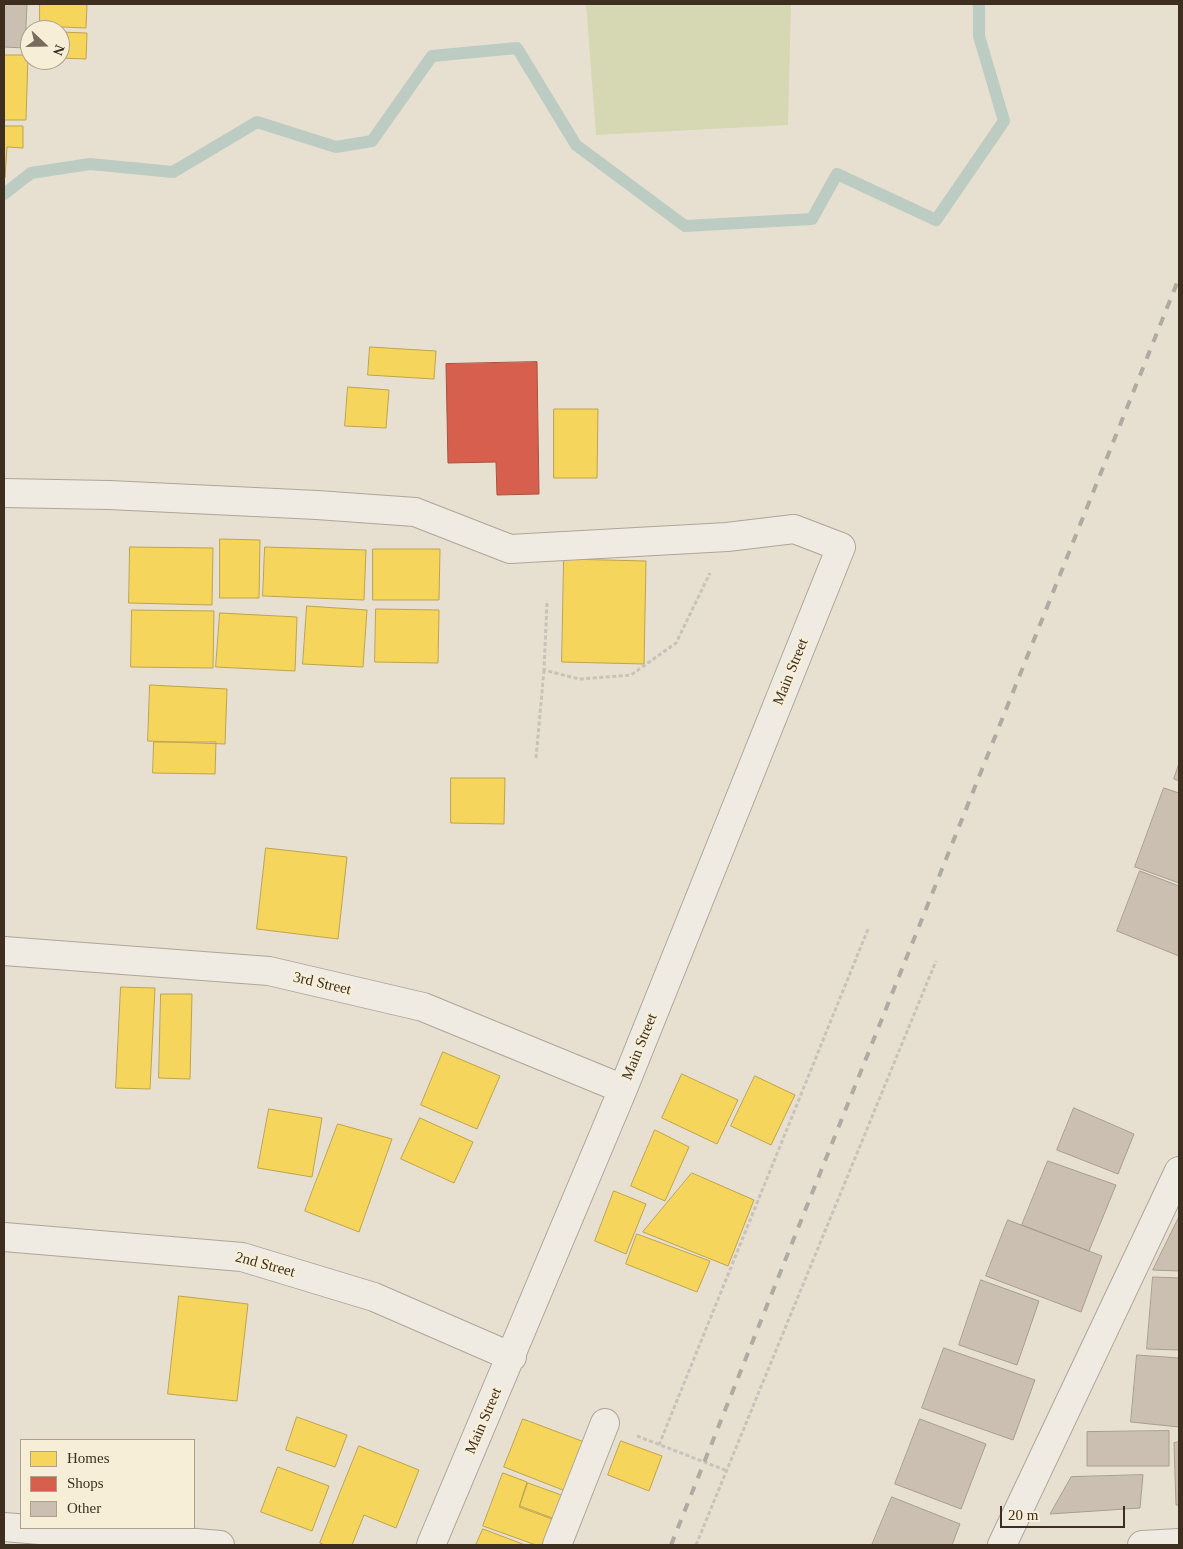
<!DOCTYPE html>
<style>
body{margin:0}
#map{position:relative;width:1183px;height:1549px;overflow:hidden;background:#e7e0d1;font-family:Georgia,serif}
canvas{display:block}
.frame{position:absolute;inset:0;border:5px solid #3d2e20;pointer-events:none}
.legend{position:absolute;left:20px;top:1439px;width:175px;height:90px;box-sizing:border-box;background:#f7eed8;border:1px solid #ada18e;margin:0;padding:6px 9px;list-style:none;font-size:15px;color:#3d2e20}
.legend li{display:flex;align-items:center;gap:10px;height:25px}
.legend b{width:25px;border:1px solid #ada18e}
.north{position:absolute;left:20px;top:20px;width:50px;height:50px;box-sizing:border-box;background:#f7eed8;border:1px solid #ada18e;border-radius:50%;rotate:111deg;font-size:14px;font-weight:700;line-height:20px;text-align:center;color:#3d2e20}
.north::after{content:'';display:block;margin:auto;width:18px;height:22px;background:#786c5e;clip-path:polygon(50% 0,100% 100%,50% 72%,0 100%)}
.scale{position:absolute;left:1000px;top:1506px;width:125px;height:22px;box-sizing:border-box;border:2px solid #3d2e20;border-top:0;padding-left:6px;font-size:15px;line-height:18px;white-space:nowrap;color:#3d2e20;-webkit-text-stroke:4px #f7eed8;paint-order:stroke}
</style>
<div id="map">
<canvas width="1183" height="1549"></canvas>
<div class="frame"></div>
<ul class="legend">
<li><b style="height:14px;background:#f6d55c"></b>Homes</li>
<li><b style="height:14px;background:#d6604d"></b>Shops</li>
<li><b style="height:14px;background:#cbbfb2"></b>Other</li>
</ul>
<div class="north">N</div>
<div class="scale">20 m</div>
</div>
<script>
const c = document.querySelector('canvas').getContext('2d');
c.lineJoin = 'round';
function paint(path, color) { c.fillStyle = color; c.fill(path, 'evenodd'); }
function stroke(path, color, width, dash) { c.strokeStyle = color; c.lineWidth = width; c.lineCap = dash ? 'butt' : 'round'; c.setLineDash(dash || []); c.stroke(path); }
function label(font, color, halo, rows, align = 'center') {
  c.font = font + ' Georgia,serif'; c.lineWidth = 5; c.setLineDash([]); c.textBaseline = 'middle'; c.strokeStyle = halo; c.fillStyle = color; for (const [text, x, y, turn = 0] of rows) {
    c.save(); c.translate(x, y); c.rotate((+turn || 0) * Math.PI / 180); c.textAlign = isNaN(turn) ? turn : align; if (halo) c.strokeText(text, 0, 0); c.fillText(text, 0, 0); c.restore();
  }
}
paint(new Path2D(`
 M586 4H791L788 125 596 135Z`), '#d6d7b3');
const homes = new Path2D(`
 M40 4H87L86 28 40 26Z
 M60 32 87 33 86 59 60 58Z
 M4 55H28L26 120H4Z
 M4 126H23V148L7 147 5 177Z
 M370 347 436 351 434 379 368 375Z
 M348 387 389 390 386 428 345 426Z
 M554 409H598L597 478H554Z
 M220 539 260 540 259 598H220Z
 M130 547 213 548 212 605 129 603Z
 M265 547 366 550 364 600 263 596Z
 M373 549H440L439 600H373Z
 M564 559 646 561 644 664 562 662Z
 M307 606 367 610 363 667 303 664Z
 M376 609 439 610 438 663 375 662Z
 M132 610 214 611 213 668 131 667Z
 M220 613 297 617 295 671 216 667Z
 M150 685 227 689 225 744 148 741Z
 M154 742H216L215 774 153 773Z
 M451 778H505L504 824 451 823Z
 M266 848 347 857 338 939 257 929Z
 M121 987 155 988 150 1089 116 1088Z
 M161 994H192L190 1079 159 1078Z
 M443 1052 500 1076 477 1129 421 1105Z
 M682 1074 738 1100 717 1144 662 1118Z
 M755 1076 795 1095 771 1145 731 1126Z
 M269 1109 322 1118 312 1177 258 1168Z
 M420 1118 473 1142 454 1183 401 1159Z
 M338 1124 392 1139 359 1232 305 1211Z
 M655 1130 689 1147 665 1201 631 1186Z
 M692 1173 754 1200 728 1266 643 1232Z
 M614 1191 646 1204 626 1254 595 1241Z
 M637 1234 710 1261 697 1292 626 1264Z
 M179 1296 248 1304 237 1401 168 1394Z
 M297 1417 347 1435 335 1467 286 1450Z
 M523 1419 587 1443 568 1492 504 1467Z
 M621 1441 662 1456 649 1491 608 1475Z
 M359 1446 419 1470 396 1528 364 1515 352 1545H325L320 1543Z
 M278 1467 329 1486 312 1531 261 1512Z
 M503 1473 527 1482 519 1507 555 1520 545 1545H536L483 1526Z
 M528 1483 564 1496 555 1519 520 1506Z
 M483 1529 525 1545H476Z`);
paint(homes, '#f6d55c');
stroke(homes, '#bea34a', 1);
const shops = new Path2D(`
 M537 362 539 494 497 495 496 462 448 463 446 364Z`);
paint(shops, '#d6604d');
stroke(shops, '#a85140', 1);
stroke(new Path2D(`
 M4 194 31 173 90 164 173 172 257 122 336 147 372 141 432 56 517 48 576 145 685 226 812 219 837 174 936 220 1004 121 979 36V4`), '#bcccc2', 12);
const building = new Path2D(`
 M4 4H27L25 48 4 47Z
 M1179 764V781L1174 779Z
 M1164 788 1179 793V883L1135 867Z
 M1140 871 1179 886V956L1117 931Z
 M1074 1108 1134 1134 1118 1174 1057 1150Z
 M1048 1161 1116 1185 1089 1251 1022 1225Z
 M1179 1217V1271L1153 1270Z
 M1008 1220 1102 1256 1081 1312 986 1276Z
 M1153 1277 1179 1278V1350L1147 1349Z
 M981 1280 1039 1301 1017 1365 959 1345Z
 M944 1348 1035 1380 1013 1440 922 1408Z
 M1137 1355 1179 1358V1427L1131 1422Z
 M920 1419 986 1444 961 1509 895 1484Z
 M1169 1431V1466H1087V1432Z
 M1179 1442V1505H1176L1174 1443Z
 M1143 1475 1140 1508 1050 1514 1071 1477Z
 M892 1497 960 1524 952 1545H872Z`);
paint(building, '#cbbfb2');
stroke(building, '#a89c90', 1);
const street = new Path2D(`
 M4 493 109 495 317 505 415 512 510 549 727 537 794 529 841 547 623 1089 431 1545
 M4 951 269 971 423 1007 623 1089
 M4 1237 242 1257 374 1297 512 1357
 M4 1527 220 1545
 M557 1545 605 1423
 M1002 1545 1179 1171
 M1142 1545 1179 1543`);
stroke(street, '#ada599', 30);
stroke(new Path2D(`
 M547 603 544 670 579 679 631 675 676 643 710 573
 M536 758 544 670
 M637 1436 725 1470
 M659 1445 868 929
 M696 1545 936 961`), '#c8c2b9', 3, [4, 2.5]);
stroke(street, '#efebe3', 28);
stroke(new Path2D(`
 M671 1545 1179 278`), '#afaaa2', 4, [9, 9]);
label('15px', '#3d2e20', '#f7eed8', [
 ["Main Street",791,672,-68],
 ["3rd Street",322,984,13],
 ["Main Street",640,1047,-68],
 ["2nd Street",265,1265,15],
 ["Main Street",484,1421,-67]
]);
</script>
